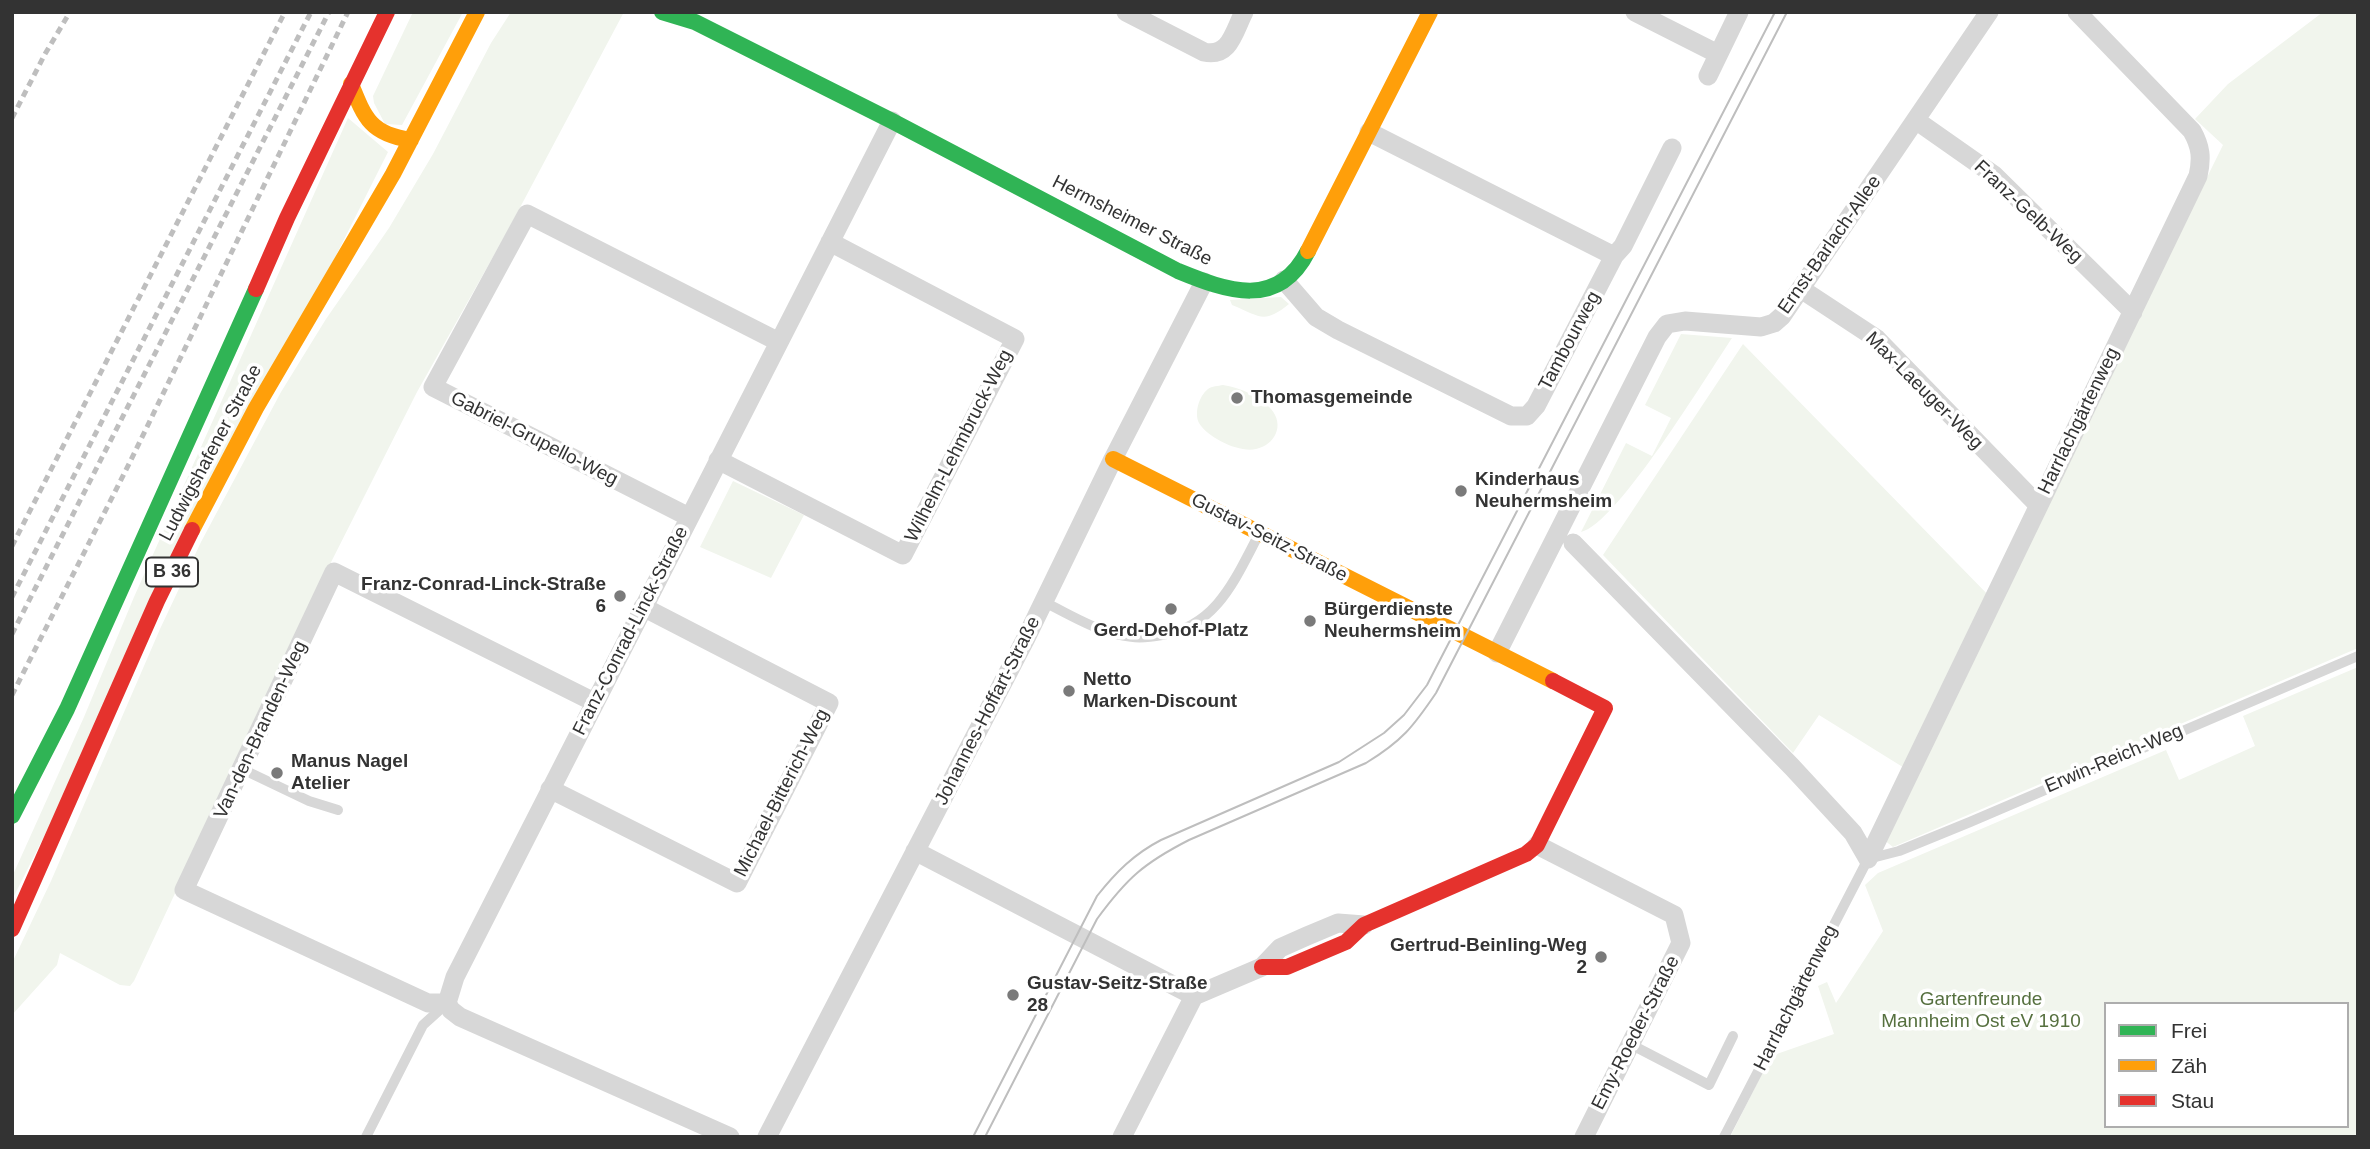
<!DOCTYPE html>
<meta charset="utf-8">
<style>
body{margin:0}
#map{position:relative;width:2370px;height:1149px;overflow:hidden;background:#fff;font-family:Arial,sans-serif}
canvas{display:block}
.frame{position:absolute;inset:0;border:14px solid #333;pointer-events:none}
.legend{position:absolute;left:2104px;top:1002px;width:245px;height:126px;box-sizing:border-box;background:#fff;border:2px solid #adadad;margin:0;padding:9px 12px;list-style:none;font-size:21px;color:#333}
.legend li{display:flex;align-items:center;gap:14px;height:35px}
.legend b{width:35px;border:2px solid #adadad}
</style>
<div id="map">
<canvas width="2370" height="1149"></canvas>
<div class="frame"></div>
<ul class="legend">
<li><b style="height:9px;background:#30b455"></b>Frei</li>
<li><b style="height:9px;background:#ff9f0a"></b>Zäh</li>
<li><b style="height:9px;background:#e5322d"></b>Stau</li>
</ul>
</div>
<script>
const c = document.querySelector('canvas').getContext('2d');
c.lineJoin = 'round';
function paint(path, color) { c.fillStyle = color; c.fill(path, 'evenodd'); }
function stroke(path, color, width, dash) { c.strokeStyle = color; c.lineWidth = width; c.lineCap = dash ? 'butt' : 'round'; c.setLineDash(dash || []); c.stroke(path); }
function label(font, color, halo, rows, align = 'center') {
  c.font = font + ' Arial,sans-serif'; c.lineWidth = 7; c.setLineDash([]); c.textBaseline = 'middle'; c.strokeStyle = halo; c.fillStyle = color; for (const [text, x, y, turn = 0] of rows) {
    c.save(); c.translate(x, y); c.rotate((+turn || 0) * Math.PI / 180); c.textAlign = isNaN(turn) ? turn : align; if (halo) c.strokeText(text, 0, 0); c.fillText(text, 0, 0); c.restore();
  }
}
paint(new Path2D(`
 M413 12H463L402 125 385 124 374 103 373 96Z
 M511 12H624L507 232 417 392 318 588 134 981 130 986 120 985 60 953 57 965 12 1015V963L51 881 160 629 201 542 281 392 326 319 389 228 433 154 491 43Z
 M2323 12H2358V648L1893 847 1884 840 1914 774 1819 715 1793 753 1603 555 1743 344 1996 603 2223 145 2195 119 2228 84Z
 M348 118 388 152 12 900V877L84 717 134 597Z
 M1281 297 1289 304C1263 325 1260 316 1232 305L1230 300Z
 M1681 334 1732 338C1707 375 1617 524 1581 532L1626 443 1652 456 1671 418 1645 405Z
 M1223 385C1240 388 1259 395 1271 409 1285 425 1275 445 1256 449 1239 453 1208 438 1199 423 1194 413 1199 396 1208 389 1212 386 1218 386 1223 385Z
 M733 481 804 515 771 578 700 547Z
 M2358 667V1137H1730L1771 1056 1834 1034 1818 986 1827 982 1836 1003 1883 931 1865 885 1878 873 2166 750 2179 780 2255 746 2243 716ZM2106 1004H2347V1126H2106Z`), '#f1f5ed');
stroke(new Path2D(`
 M1044 602C1065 612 1086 625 1108 632 1129 638 1141 639 1162 635 1217 626 1235 579 1259 534
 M242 769 309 801 338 810
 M1630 1044 1709 1085 1733 1036
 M366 1137 423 1025 444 1006
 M1724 1137 1868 859 1899 851 1970 822 2358 656`), '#d7d7d7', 10);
stroke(new Path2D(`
 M1126 12 1204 52C1230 58 1234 31 1244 12
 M1635 12 1718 54
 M1708 76 1739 12
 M1917 121 1994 175 2133 312
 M1369 132 1614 256
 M1284 280 1316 317 1338 330 1511 416H1527L1536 406 1614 256 1623 246 1672 148
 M1801 289 1877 339 2038 505
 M718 460 903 555 1015 339 830 242
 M689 517 433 387 527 214 779 342
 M1573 543 1792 767 1853 833 1868 859
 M1497 653 1657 337 1667 324 1685 321 1761 327 1774 323 1782 316 1989 12
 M550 789 737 883 829 703 643 607
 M1537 845 1674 915 1681 943 1584 1137
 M915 851 1194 996
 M1868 859 2198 176C2202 158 2201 147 2192 131L2077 12
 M1194 996 1262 967 1280 948 1307 936 1338 923 1364 925
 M447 1003 455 977 892 121
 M447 1003H428L184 890 334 572 594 702
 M447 1003 451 1010 460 1017 730 1137
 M767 1137 1026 638 1113 459 1204 282
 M1122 1137 1194 996`), '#d7d7d7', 19);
stroke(new Path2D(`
 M662 12 695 22 892 121 1178 271C1227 291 1278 310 1308 251
 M12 816 67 709 256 289`), '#30b455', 16);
stroke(new Path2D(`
 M351 84C365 119 371 134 411 140
 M1308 251 1430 12
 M1113 459 1553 681
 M192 530 256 408 393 174 477 12`), '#ff9f0a', 16);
stroke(new Path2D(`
 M256 289 287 218 387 12
 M12 929 157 601 192 530
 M1262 967H1287L1346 942 1364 925 1526 854 1537 845 1605 708 1553 681`), '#e5322d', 16);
stroke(new Path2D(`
 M973 1137 1097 896C1116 872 1134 854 1161 840L1339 762 1384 733 1404 715 1427 685 1775 12
 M985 1137 1097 919C1127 878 1144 863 1189 840L1366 763C1402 741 1413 727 1436 693L1787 12`), '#bebebe', 2);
stroke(new Path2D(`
 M12 118 45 54 70 12
 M12 546 285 12
 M12 597 311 12
 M12 634 329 12
 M12 695 130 462 348 12`), '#bebebe', 5, [7, 5]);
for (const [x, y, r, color] of [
 [1237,398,7,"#7a7a7a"],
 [1461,491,7,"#7a7a7a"],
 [620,596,7,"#7a7a7a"],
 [1171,609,7,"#7a7a7a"],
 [1310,621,7,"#7a7a7a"],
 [1069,691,7,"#7a7a7a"],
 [277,773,7,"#7a7a7a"],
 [1601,957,7,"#7a7a7a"],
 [1013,995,7,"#7a7a7a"]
]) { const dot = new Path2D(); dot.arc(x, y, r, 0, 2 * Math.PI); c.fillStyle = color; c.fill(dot); stroke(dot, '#fff', 2.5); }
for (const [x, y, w] of [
 [172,572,52]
]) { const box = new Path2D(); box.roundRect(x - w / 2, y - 14.5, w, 29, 5); c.fillStyle = '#fff'; c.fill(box); stroke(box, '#333', 2); }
label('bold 18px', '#333', null, [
 ["B 36",172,572]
]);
label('19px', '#333', '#fff', [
 ["Franz-Gelb-Weg",2028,212,43],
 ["Hermsheimer Straße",1132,221,27],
 ["Ernst-Barlach-Allee",1830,245,-55],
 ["Tambourweg",1570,341,-62],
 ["Max-Laeuger-Weg",1924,391,45],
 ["Harrlachgärtenweg",2079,421,-64],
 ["Gabriel-Grupello-Weg",534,439,27],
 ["Wilhelm-Lehmbruck-Weg",959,446,-63],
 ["Ludwigshafener Straße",211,453,-62],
 ["Gustav-Seitz-Straße",1269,538,27],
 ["Franz-Conrad-Linck-Straße",631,631,-63],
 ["Johannes-Hoffart-Straße",988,711,-63],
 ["Van-den-Branden-Weg",261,730,-65],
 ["Erwin-Reich-Weg",2114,759,-23],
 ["Michael-Bitterich-Weg",782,793,-63],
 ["Harrlachgärtenweg",1796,998,-63],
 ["Emy-Roeder-Straße",1636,1033,-63]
]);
label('bold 19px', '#333', '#fff', [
 ["Thomasgemeinde",1251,398],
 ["Kinderhaus",1475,480],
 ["Neuhermsheim",1475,502],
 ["Franz-Conrad-Linck-Straße",606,585,"right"],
 ["6",606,607,"right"],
 ["Bürgerdienste",1324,610],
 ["Neuhermsheim",1324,632],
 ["Gerd-Dehof-Platz",1171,631,"center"],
 ["Netto",1083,680],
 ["Marken-Discount",1083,702],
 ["Manus Nagel",291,762],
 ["Atelier",291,784],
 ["Gertrud-Beinling-Weg",1587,946,"right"],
 ["2",1587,968,"right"],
 ["Gustav-Seitz-Straße",1027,984],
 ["28",1027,1006]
], 'left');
label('19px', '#56703f', '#fff', [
 ["Gartenfreunde",1981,1000],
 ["Mannheim Ost eV 1910",1981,1022]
]);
</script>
